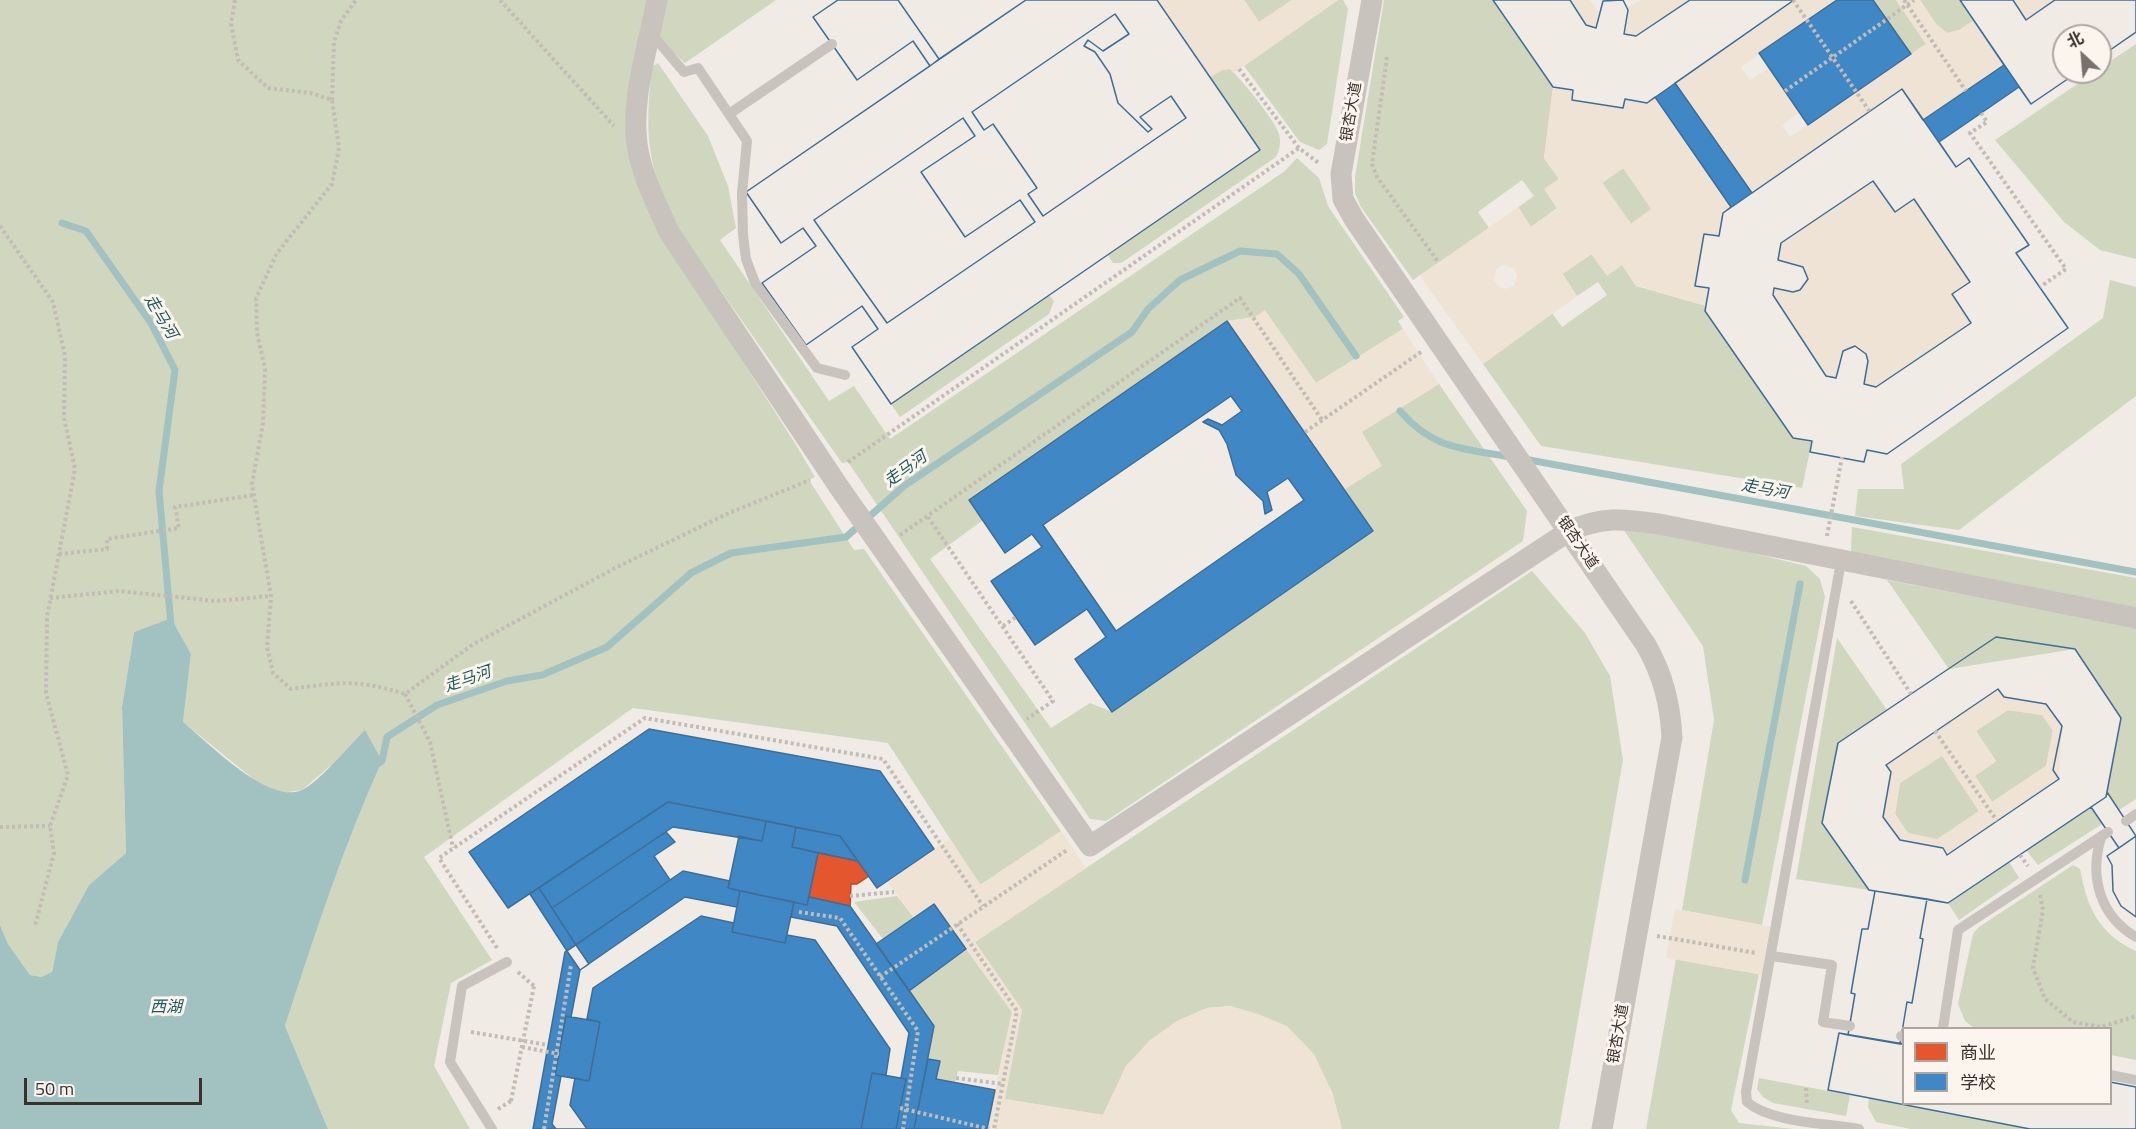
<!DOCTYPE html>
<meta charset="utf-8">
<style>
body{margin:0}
#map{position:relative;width:2136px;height:1129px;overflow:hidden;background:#f0ebe5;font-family:"Titillium Web","Noto Sans SC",sans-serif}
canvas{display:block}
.legend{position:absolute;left:1902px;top:1027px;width:210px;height:78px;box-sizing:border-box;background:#fbf5ee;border:2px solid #aea6a0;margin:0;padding:8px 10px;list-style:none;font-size:18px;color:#3b302b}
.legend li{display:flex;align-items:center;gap:12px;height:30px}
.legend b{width:30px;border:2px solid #aea6a0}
.north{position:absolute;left:2052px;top:24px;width:60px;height:60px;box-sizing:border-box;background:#fbf5ee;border:2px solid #aea6a0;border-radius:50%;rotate:334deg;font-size:16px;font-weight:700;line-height:24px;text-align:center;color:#3b302b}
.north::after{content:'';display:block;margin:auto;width:21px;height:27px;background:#7a716c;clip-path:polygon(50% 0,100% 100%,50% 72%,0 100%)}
.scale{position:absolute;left:24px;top:1078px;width:178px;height:27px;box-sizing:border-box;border:3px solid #3b302b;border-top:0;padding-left:8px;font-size:18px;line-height:21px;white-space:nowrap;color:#3b302b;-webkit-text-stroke:4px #fbf5ee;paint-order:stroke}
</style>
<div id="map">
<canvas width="2136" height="1129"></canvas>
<ul class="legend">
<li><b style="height:16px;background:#e4572e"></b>商业</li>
<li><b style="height:16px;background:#3f88c5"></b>学校</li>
</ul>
<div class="north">北</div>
<div class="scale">50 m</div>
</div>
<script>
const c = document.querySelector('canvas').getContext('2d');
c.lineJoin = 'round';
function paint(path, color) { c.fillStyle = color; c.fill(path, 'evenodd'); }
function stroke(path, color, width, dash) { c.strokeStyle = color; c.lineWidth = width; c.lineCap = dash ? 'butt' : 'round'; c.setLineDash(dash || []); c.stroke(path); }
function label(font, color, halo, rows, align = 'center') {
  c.font = font + ' "Titillium Web","Noto Sans SC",sans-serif'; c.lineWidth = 6; c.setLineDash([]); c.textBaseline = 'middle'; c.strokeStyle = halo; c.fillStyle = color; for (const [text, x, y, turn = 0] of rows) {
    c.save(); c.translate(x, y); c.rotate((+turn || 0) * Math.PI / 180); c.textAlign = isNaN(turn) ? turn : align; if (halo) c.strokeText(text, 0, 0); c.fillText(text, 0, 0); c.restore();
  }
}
paint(new Path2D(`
 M0 0H649L631 98 661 233 796 445 815 477 809 480 854 550 864 549 1061 831 980 885 888 743 633 708 424 857 492 960 451 983 434 1066 470 1129H328L285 1026C314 937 343 847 382 761L330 766 302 790 281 793 262 786 183 722 191 654 171 618 134 632 122 707 126 853 89 885 58 942 52 972 41 977 30 975 8 944 0 925Z
 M665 0H776L685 63 658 38Z
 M1244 0H1292L1259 22Z
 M1338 0H1343L1348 9 1327 144 1319 150 1300 142 1244 66Z
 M1384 0H1493L1553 87 1544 158 1559 179 1557 208 1531 227 1518 207 1534 196 1522 180 1478 212 1489 228 1413 280 1361 207 1355 193V177Z
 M1873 0H1896L1926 44 1911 54Z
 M1920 0H1960L1973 21 1959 30 1947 33 1936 24Z
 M2136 44V259L2100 250 2064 222 1995 140 2095 72H2100V68Z
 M658 63 708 136 728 186 736 228 720 240 829 401 854 386 890 439 1285 171 1297 158 1319 178 1328 206 1404 317 1398 321 1403 329 1316 383 1265 311 1255 317 1227 321 969 500 983 520 930 559 1051 728 1090 703 1112 712 1373 531 1345 489 1358 480 1361 432 1439 384 1527 511 1523 541 1106 821 1090 819 848 462 842 463 679 231C647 166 644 138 652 67Z
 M1230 69C1242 80 1274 119 1279 134 1281 143 1280 149 1276 157L1130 257 1121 263H1113L1108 255 1260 150 1210 77 1222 70Z
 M1623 168 1652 209 1631 224 1602 183Z
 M1592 254 1622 265 1636 286 1706 306 1705 311 1793 438 1812 441 1802 488 1541 446 1483 364 1552 313 1562 327 1607 295 1598 282 1577 296 1562 274Z
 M2110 280 2136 287V396L1959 530 1855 516 1858 489H1904L1901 464 2103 318Z
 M1049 295 1054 301 1049 314 900 417 891 404Z
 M1621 526 1692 538 1806 566 1820 579 1825 597 1762 925 1682 910 1714 720 1703 646Z
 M1852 527 2136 578V610L1851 552Z
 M1532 571 1585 633 1610 676 1623 760 1559 1129H1342L1332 1092 1231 1006 1207 1008 1177 1021 1126 1066 1103 1115 1004 1099 1022 1010 975 942Z
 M1887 580 2136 628V799L2119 810 2107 792 2121 718 2075 649 1949 669Z
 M1837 638 1887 710 1838 743 1822 823 1869 890 1796 879Z
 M2008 710 2042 715 2053 730 2046 766 1992 802 1975 776 1996 761 1976 731Z
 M1942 755 1979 811 1937 840 1908 833 1895 814 1900 783Z
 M2091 807 2102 824 2038 865 2026 850Z
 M2009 862 2019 878 1959 920 1948 903Z
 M2073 865 2080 869C2087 908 2099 934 2136 951V1060L2111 1055 2110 1028H1974L1965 1021 1958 1004 1973 934 1979 927Z
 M897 896 914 918 883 939 854 902Z
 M966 949 1012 1012 998 1075 958 1071 955 1082 936 1079 940 1061 928 1059 934 1026 909 991Z
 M1676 959 1759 974 1731 1110 1739 1123 1793 1129H1646Z
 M1759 1078 1850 1095 1846 1116 1773 1103 1763 1097 1757 1089Z
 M1869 1098 2030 1129H1911L1876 1122 1868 1107Z`), '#d1d6bf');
paint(new Path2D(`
 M1157 0H1244L1259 22 1292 0H1338L1234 73 1230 69 1222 70 1210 77Z
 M1570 0H1590L1598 12 1596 28 1586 25Z
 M1640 0H1690L1636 36 1624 34 1628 8Z
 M1794 0H1837L1741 67 1750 80 1769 68 1800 112 1782 125 1790 137 1926 44 1896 0H1920L1936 24 1947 33 1959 30 1973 21 2004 65 1923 120 1902 90 1752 193 1675 83Z
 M2013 0H2055L2026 20Z
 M1553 87 1573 90 1572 100 1623 108 1625 99 1647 103 1655 97 1731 207 1723 213 1719 236 1704 234 1695 286 1709 288 1706 306 1636 285 1622 265 1607 276 1591 254 1563 274 1577 296 1483 364 1420 276 1518 207 1531 227 1557 209 1544 189 1559 179 1544 158ZM1623 168 1651 209 1631 224 1602 182ZM1503 265 1514 268 1517 275 1514 286 1506 289 1499 287 1494 281 1496 269Z
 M1873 181 1895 212 1914 199 1970 282 1952 294 1971 323 1876 387 1864 384 1868 361 1866 354 1855 346 1842 351 1836 378 1826 376 1773 295 1774 288 1793 292 1800 290 1808 279 1803 267 1778 260 1781 243Z
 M1265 310 1316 383 1403 329 1439 384 1362 432 1382 466 1345 489 1227 321 1255 317Z
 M1998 689 2004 697 2046 704 2062 726 2059 779 1947 855 1942 848 1900 840 1883 817 1891 772 1886 765ZM2008 710 2042 715 2053 731 2046 766 1992 802 1975 776 1996 761 1976 731ZM1942 756 1979 811 1937 839 1908 833 1895 815 1900 783Z
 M1061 831 1086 868 975 942 1022 1010 1005 1099 1103 1115 1126 1066 1150 1040 1177 1021 1207 1008 1231 1006 1258 1014 1287 1026 1314 1054 1332 1092 1342 1129H987L1012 1012 934 904 914 918 887 881 949 839 981 885Z
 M1675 909 1777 928 1768 976 1666 958Z`), '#eee3d5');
paint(new Path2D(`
 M171 618 191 654 183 722C209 743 268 805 302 790 318 783 351 744 365 730L382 761C343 847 314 937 285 1026L328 1129H0V925L8 944 30 975 41 977 52 972 58 942 89 885 126 853 122 707 134 632Z`), '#a1c2c1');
const shops = new Path2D(`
 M818 853 858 861 869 876 857 884H851L850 906 809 897Z`);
paint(shops, '#e4572e');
stroke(shops, '#b14b2d', 1.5);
const schools = new Path2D(`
 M838 0H898L939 59 1026 0H1157L1260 150 891 404 852 347 878 329 862 306 806 345 762 283 816 246 803 228 781 243 746 192 930 66 913 41 857 80 813 17ZM1115 14 1129 34 1103 51 1088 40 1084 46 1095 52 1110 74 1118 103 1148 132 1152 129 1140 117 1171 96 1186 118 1043 216 1028 194 1037 188 993 124 984 130 972 112ZM963 118 975 136 921 172 965 237 1020 200 1035 222 887 323 814 220Z
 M838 0H898L939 59 930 66 913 41 857 80 813 17Z
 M1026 0H1157L1260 150 891 404 852 347 878 329 862 306 806 345 762 283 816 246 803 228 781 243 746 192ZM1115 14 1129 34 1103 51 1088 40 1084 46 1095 52 1110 74 1118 103 1148 132 1152 129 1140 117 1171 96 1186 118 1043 216 1028 194 1037 188 993 124 984 130 972 112ZM963 118 975 136 921 172 965 237 1020 200 1035 222 887 323 814 220Z
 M1493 0H1570L1586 25 1596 28 1603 1 1623 0 1628 10 1624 34 1636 36 1690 0H1794L1675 83 1752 193 1902 89 1923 120 2004 65 1960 0H2013L2026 20 2055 0H2136V32L2100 57V36H2064V72H2078L2031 104 2019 87 1939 142 1956 167 1969 158 2029 245 2016 253 2068 328 1887 454 1867 450 1864 462 1810 452 1812 441 1793 438 1705 311 1709 288 1695 286 1704 234 1719 236 1723 213 1731 207 1655 97 1647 103 1625 99 1623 108 1572 100 1573 90 1553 87ZM1873 181 1895 212 1914 199 1970 282 1952 294 1971 323 1876 387 1864 384 1868 361 1866 354 1855 346 1843 351 1836 378 1826 376 1773 295 1774 288 1793 292 1800 290 1808 279 1803 267 1778 260 1781 243Z
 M1493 0H1570L1586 25 1596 28 1603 1 1623 0 1628 10 1624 34 1636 36 1690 0H1794L1647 103 1625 99 1623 108 1572 100 1573 90 1553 87Z
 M1837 0H1873L1911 54 1808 125 1759 53Z
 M1960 0H2013L2026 20 2055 0H2136V32L2100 57V36H2064V72H2078L2031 104Z
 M1902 89 1956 167 1969 158 2029 245 2016 253 2068 328 1887 454 1867 450 1864 462 1810 452 1812 441 1793 438 1705 311 1709 288 1695 286 1704 234 1719 236 1723 213ZM1873 181 1895 212 1914 199 1970 282 1952 294 1971 323 1876 387 1864 384 1868 361 1866 354 1855 346 1843 351 1836 378 1826 376 1773 295 1774 288 1793 292 1800 290 1808 279 1803 267 1778 260 1781 243Z
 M1227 321 1373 531 1112 712 1075 659 1106 637 1087 609 1035 645 991 581 1042 547 1032 534 1005 553 969 500ZM1231 396 1242 411 1222 425 1208 419 1203 422 1219 430 1227 444 1236 475 1263 501 1265 514 1272 510 1267 492 1288 478 1304 500 1116 631 1043 525Z
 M1996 637 2075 649 2121 718 2107 792 2136 836V917L2121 906 2113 891 2112 865 2107 856 2119 848 2091 807 1948 903 1927 899 1920 938 1923 939 1912 1003 1907 1002 1900 1044H1904V1104H2110V1082L2136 1087V1129H2030L1828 1090 1839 1033 1848 1035 1855 994 1851 993 1862 929H1868L1875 891 1869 890 1822 823 1838 743ZM1998 689 2004 697 2046 704 2062 726 2053 770 2059 779 1947 855 1943 848 1900 840 1883 817 1891 772 1886 765Z
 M1996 637 2075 649 2121 718 2106 797 1948 903 1869 890 1822 823 1838 743ZM1998 689 2004 697 2046 704 2062 726 2053 770 2059 779 1947 855 1943 848 1900 840 1883 817 1891 772 1886 765Z
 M649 729 880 771 934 849 877 888 840 836 668 802 508 908 469 852Z
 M2107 792 2136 836 2119 848 2091 807 2106 797Z
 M668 802 766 821 762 841 673 827 552 908 539 888Z
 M766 821 796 827 792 847 818 853 807 905 728 888 739 836 762 841Z
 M796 827 840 836 858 861 792 847Z
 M666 832 675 842 654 856 670 880 576 945 552 908Z
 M2136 836V917L2121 906 2113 891 2112 865 2107 856Z
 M683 871 730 881 728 888 740 891 807 905 809 897 850 906 934 1026 914 1129H533L565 952Z
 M539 888 576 945 567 951 530 894Z
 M740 891 794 902 785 943 732 932Z
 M740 891 794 902 791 917 837 926 909 1033 901 1078 906 1079 896 1129H556L552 1124 561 1076 555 1075 566 1016 571 1017 580 970 685 897 737 907Z
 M1875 891 1927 899 1920 938 1923 939 1912 1003 1907 1002 1900 1044 1848 1035 1855 994 1851 993 1862 929H1868Z
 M934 904 966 949 909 991 876 944Z
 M701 916 734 923 732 932 785 943 787 935 815 940 890 1049 886 1075 872 1073 861 1129H587L570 1105 575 1078 589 1081 600 1022 587 1019 593 988Z
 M576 945 589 964 580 970 567 951Z
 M566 1016 600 1022 589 1081 555 1075Z
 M1839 1033 1904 1044V1104H2110V1082L2136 1087V1129H2030L1828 1090Z
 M928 1059 940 1061 936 1079 995 1090 987 1129H914Z
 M872 1073 906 1079 896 1129H861Z`);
paint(schools, '#3f88c5');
stroke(schools, '#3e6e97', 1.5);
stroke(new Path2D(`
 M62 223 86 231 151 323 175 370 159 491 171 625
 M1400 411C1434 450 1462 448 1510 457
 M1524 459 2136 572
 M376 765 382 761 387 737 437 705 507 681 542 675 607 647 691 573 731 553 846 537 904 486 1132 332 1148 309 1180 280 1240 251 1277 254 1299 274 1356 356
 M1745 880 1800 584`), '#a1c2c1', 7);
stroke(new Path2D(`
 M235 0 231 24 238 60 268 88 311 93 332 100 339 148 332 184 277 253 256 298 257 333 265 369 263 423 252 484 271 596 267 647 273 673 291 689C339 682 357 679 405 694L472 645 617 567 729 513 810 480
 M500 0 614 126
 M1793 0 1870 112
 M1904 0 1966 91
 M1387 57 1372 164 1377 177 1439 263
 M1239 69 1299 148 1320 164
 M1785 91 1873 29
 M332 100 334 42 341 21 356 0
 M1981 113 1987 122 1970 133 2066 269 2040 287
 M0 226 53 302 65 356 64 418 75 469 47 617 46 693 68 775 50 826 54 853 35 926
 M1305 432 1421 352
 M848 462 1299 148
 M928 517 1053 701 1027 719
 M900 535 1240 298 1322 420
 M1827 536 1842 457
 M59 554 107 549V539L179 528 175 507 254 495
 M50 598 119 591 215 601 271 596
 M1851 601 1911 694
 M1003 626 1016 617
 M405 694 430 742 453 848
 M1935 731 1997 821
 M0 827 50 826
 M2020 855 2028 866
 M2040 895 2043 910 2033 968 2045 999 2073 1022 2101 1027 2136 1016
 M850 896 894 892
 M799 912 840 918 918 1031 903 1129
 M957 924 1017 1011 994 1129
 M1657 936 1756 953
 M497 948 439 858 645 718 883 759 983 906
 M518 972 534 986
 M880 977 1067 850
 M471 1032 548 1045
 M522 1047 559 1054
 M956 1078 1003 1084
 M1806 1088 1807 1105
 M900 1108 989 1129
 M498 1109 511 1101
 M544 1129 571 965`), '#c2bbb6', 4, [3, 3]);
stroke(new Path2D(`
 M651 33 684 72 698 68 747 141 742 193 743 235 746 259 755 283 817 368 845 375
 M729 114 832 44
 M1841 562 1746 1092 1747 1102C1772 1123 1827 1123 1859 1129
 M2126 821 2136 814
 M2101 838C2089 877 2100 916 2136 937
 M1772 956 1832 965 1823 1022 1850 1026
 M1943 1028 1958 930 2108 832
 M1901 1036 1904 1037
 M2110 1075 2136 1080
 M492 1129 450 1062 462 986 507 962`), '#c9c3be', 10);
stroke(new Path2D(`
 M657 0C648 48 628 106 639 155 645 182 658 207 669 232L839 487 1090 846 1569 531C1603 516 1623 519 1659 524L2136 618
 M1372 0 1341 174 1343 199 1354 219 1646 645C1663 675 1670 703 1672 737L1602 1129`), '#c9c3be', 21);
stroke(new Path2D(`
 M1873 29 1914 0
 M511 1101 534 986`), '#c2bbb6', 4, [3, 3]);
label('15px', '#3b302b', '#fbf5ee', [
 ["银杏大道",1352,112,-80],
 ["银杏大道",1577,543,56],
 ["银杏大道",1619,1034,-80]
]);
label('italic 16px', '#1f5a5e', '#fbf5ee', [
 ["走马河",160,317,59],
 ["走马河",906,470,-36],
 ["走马河",1765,490,10],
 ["走马河",468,680,-19],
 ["西湖",166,1008]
]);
</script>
